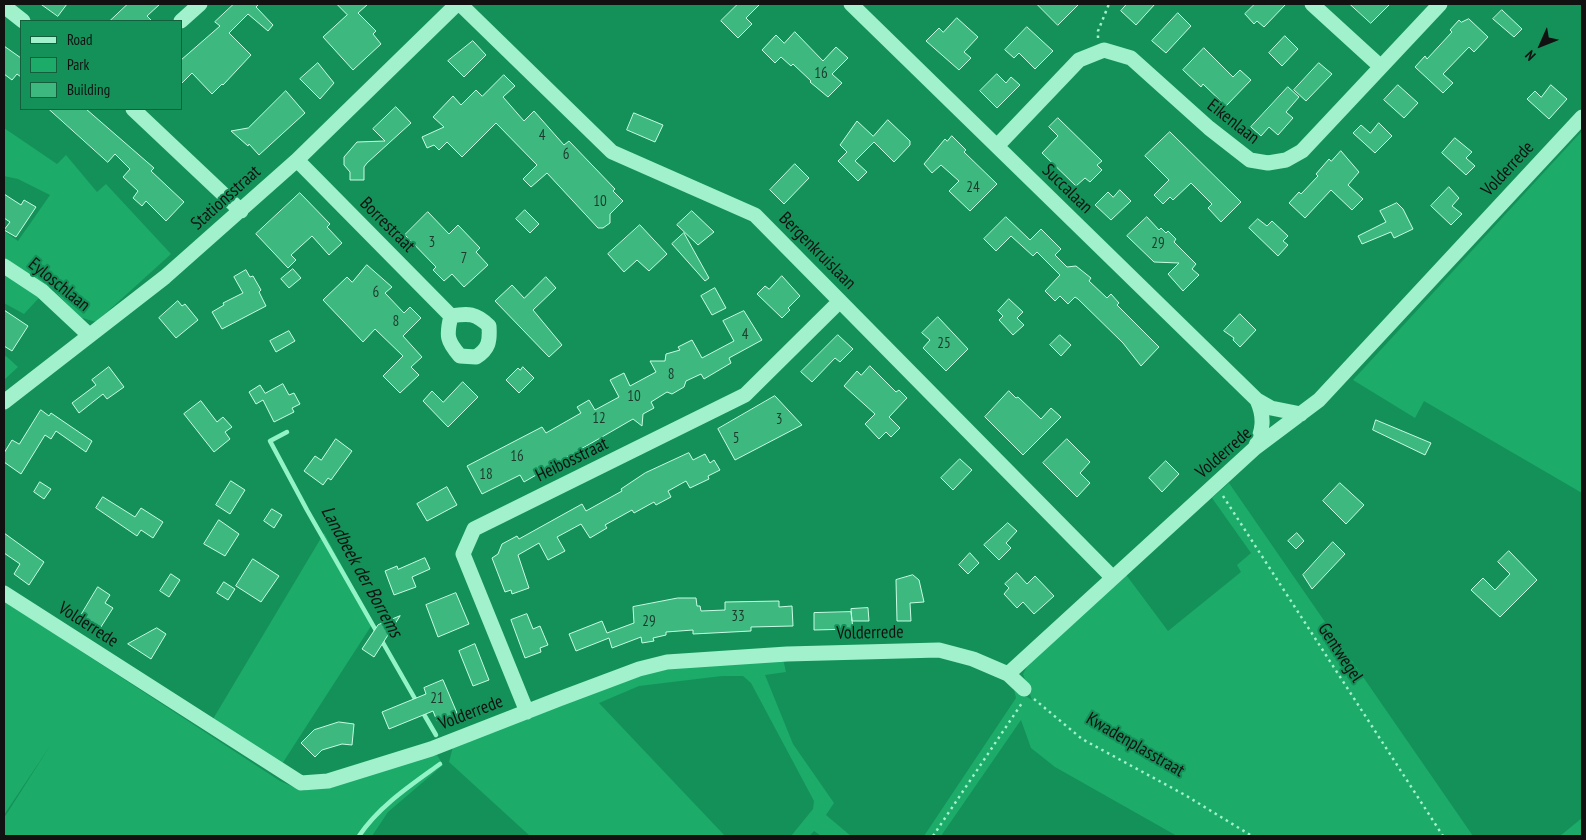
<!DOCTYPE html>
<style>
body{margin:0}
#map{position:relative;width:1586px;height:840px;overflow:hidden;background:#149159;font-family:"PT Sans Narrow",sans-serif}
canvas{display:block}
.frame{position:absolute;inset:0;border:5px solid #111;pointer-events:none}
.legend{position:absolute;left:20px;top:20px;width:162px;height:90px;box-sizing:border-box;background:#149159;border:1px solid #135e3c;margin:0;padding:6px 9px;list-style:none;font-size:15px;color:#111}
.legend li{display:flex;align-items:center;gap:10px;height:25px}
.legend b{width:25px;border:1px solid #135e3c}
.north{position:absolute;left:1516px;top:20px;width:50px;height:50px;-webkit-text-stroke:4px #149159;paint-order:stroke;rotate:226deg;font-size:14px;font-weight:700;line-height:20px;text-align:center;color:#111}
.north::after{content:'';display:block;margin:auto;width:18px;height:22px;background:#111;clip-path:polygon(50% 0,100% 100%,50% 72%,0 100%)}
</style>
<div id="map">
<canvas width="1586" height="840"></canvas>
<div class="frame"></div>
<ul class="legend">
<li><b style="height:6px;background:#a0f1cc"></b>Road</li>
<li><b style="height:14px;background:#1cab69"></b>Park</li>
<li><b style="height:14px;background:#3db980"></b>Building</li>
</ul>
<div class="north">N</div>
</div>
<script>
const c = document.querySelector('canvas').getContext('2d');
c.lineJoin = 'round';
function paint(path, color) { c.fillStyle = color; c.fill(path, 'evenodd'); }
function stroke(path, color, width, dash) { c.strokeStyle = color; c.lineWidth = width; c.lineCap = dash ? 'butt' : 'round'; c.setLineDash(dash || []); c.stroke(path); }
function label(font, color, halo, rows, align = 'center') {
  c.font = font + ' "PT Sans Narrow",sans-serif'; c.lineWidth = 4; c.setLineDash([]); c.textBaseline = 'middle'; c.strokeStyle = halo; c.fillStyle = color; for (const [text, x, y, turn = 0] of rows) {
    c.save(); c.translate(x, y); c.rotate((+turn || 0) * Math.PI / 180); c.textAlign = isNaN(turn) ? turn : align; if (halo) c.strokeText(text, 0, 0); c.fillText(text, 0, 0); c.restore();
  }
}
paint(new Path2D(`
 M4 128 57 164 66 155 97 192 106 184 171 254 96 322 79 317 50 286 24 314 4 303V231L18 241 50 195 18 179 4 176Z
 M1582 131V493L1424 401 1415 418 1353 380Z
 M6 356 18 367 4 380V358Z
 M1229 483 1473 836H1177L1055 767 1031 748 1021 720 941 836H924L1016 698 1014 689 1032 700 1023 674 1027 667 1124 572 1168 631 1241 572 1237 565 1251 553 1212 498Z
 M324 533 373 623 282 764 213 719Z
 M4 601 280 781 303 791 437 755 443 765 388 812 372 836H4V818L50 746 4 815Z
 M783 659 786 672 765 675 793 744 834 803 826 815 851 836H821L814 831 809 836H791L813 809 814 801 751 683 743 676H722L639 686 599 703 725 836H530L449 762 453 747 589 693 666 668Z
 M1582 818V836H1560Z`), '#1cab69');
stroke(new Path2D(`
 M287 432 270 441 307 510 418 704
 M422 711 436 735
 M359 836C379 806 411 785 440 764`), '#92f4c6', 4.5);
const building = new Path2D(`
 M41 4H67L58 16Z
 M128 4H160L147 16 152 21H110Z
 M234 4H259L256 7 273 25 268 31 248 14 229 33 251 55 223 85 222 84 212 94 192 73 181 84V60L220 26 215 22Z
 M337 4H368L358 13 376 31 373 34 381 44 353 70 323 37 347 15Z
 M738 4H760L746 18 752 24 738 38 721 21Z
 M1037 4H1079L1058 25Z
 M1127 4H1155L1136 25 1121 11Z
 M1255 4H1286L1264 27 1257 21 1254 24 1245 14Z
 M1350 4H1390L1371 23Z
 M1502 10 1522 29 1514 37 1493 19Z
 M1178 13 1191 26 1166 53 1152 41Z
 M957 18 978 37 964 52 971 58 959 70 926 41 939 28 943 32Z
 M1469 19 1488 37 1474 52 1469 47 1443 74 1453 83 1443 93 1415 67 1425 56 1427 59 1452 32 1450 30 1459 20 1461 22Z
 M1027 27 1053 51 1035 69 1019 53 1014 58 1005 50Z
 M795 32 823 61 836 47 848 58 832 74 842 83 828 97 810 82 811 81 793 64 791 66 781 57 775 63 762 50 776 35 784 43Z
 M1285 36 1298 49 1282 66 1269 53Z
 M473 41 486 55 464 77 448 61Z
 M4 46 21 58V77L17 74 12 80 4 74Z
 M1204 48 1233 77 1240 70 1251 80 1226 106 1203 84 1201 87 1183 70Z
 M318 63 334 83 320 99 300 79Z
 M1319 63 1332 74 1306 101 1294 90Z
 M997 74 1006 83 1011 77 1020 85 997 108 980 91Z
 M504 75 515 86 503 97 524 121 534 111 564 145 569 141 615 189 613 191 623 201 610 214V223L603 228H598L547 173 531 187 523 179 537 165 496 123 462 157 447 142 439 150 434 145 427 148 422 137 444 127 433 117 453 96 461 105 476 90 482 96Z
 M1398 85 1418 103 1404 118 1384 100Z
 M1551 85 1567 99 1549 119 1527 99 1535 91 1541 97Z
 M1288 87 1299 97 1286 112 1293 118 1278 135 1269 127 1261 136 1251 127Z
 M286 91 305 113 259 155 249 144 248 146 231 131 248 128Z
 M396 107 411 123 367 163 364 167V180H350V172L344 165V157L357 142 385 141 373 129Z
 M49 109H86L154 168 151 171 184 202 166 221 146 201 142 206 133 198 138 191 123 177 130 169 115 154 108 162Z
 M634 113 663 125 655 142 627 130Z
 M1058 118 1102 161 1097 165 1102 170 1090 182 1085 178 1076 186 1042 153 1058 136 1049 127Z
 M888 120 910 141V145L894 162 874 142 855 161 867 172 858 181 838 161 847 152 840 145 857 121 873 136Z
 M1379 123 1392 136 1375 153 1353 133 1361 125 1370 133Z
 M1170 132 1241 202 1221 222 1208 208 1212 204 1191 183 1173 200 1170 197 1163 204 1154 195 1169 180 1145 156Z
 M952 136 966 150 964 152 997 184 970 211 949 191 959 181 941 165 932 173 924 164 945 139 947 141Z
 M1455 138 1472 152 1466 158 1475 166 1466 175 1442 153Z
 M1341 151 1359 172 1348 185 1363 199 1352 210 1331 190 1305 218 1289 203 1299 192 1301 194 1318 176 1316 174 1329 159 1331 161Z
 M795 164 809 178 784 204 770 190Z
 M1449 187 1459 198 1452 206 1462 214 1451 225 1431 206Z
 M1120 190 1131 201 1111 220 1095 205 1108 192 1113 197Z
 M300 193 330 224 327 227 342 243 329 255 312 236 291 255 296 260 288 268 256 234Z
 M4 194 21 205 24 200 36 207 16 237 4 230 10 222 4 218Z
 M1397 203 1403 209 1413 229 1394 238 1391 232 1362 244 1358 236 1386 222 1380 211Z
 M525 210 539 224 530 233 516 219Z
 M692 211 714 232 698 245 677 225Z
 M428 212 449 234 458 225 480 248 476 252 488 265 464 287 452 274 444 281 433 270 436 267 405 235Z
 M1006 217 1030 240 1041 229 1061 249 1055 255 1067 267 1076 266 1091 278 1089 281 1107 298 1111 294 1119 303 1117 305 1159 347 1141 366 1123 343 1078 299 1075 297 1068 304 1060 296 1055 301 1045 291 1060 275 1037 252 1033 256 1011 236 996 251 984 239Z
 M1147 217 1159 230 1161 228 1166 233 1168 231 1176 239 1174 242 1196 264 1192 269 1199 275 1183 291 1168 274 1179 263 1154 262 1127 236Z
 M1258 219 1267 226 1272 221 1288 236 1283 241 1288 245 1278 256 1249 228Z
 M640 225 667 254 649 271 637 260 624 272 608 254Z
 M684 233 709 278 705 281 672 244Z
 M367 265 392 287 385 293 404 313 410 307 421 318 403 336 422 357 411 367 419 375 400 393 383 376 403 356 375 329 363 342 323 300 347 277 352 282Z
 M293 269 301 278 289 288 281 279Z
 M246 270 250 277 253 276 261 290 259 292 266 306 222 329 212 312 224 305 223 303 243 293 234 277Z
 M782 276 800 296 788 308 790 310 782 318 757 294 765 286 769 289Z
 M546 277 556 288 533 310 562 345 549 357 495 301 512 285 524 298Z
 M715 288 726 308 712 315 701 296Z
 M1009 299 1023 312 1017 318 1024 325 1013 335 999 320 1003 316 998 311Z
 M178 301 182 306 185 304 198 320 176 338 159 318Z
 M4 310 28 326 12 351 4 346Z
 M744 311 762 340 729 358 731 363 704 379 701 374 686 381 684 387 672 394 667 392 651 402 654 408 643 414 642 426 633 419 524 482 520 475 482 494 467 466 542 427 546 433 581 413 577 407 589 400 595 410 619 397 610 380 624 373 630 386 656 372 650 361H665L666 354 680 350 678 347 692 340 702 358 734 341 723 321Z
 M1240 314 1256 330 1240 347 1233 340 1234 338 1224 331Z
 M938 317 968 349 946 371 923 348 930 340 922 333Z
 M289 331 295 341 276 352 270 341Z
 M838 335 853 349 840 362 835 358 812 382 801 372Z
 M1060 335 1071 345 1061 356 1050 345Z
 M870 366 896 392 899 390 907 398 889 417 900 428 891 437 886 432 879 439 865 424 875 414 844 386 857 371 861 375Z
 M109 367 124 387 107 399 103 394 79 413 72 403 96 385 92 380Z
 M523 367 534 378 519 393 506 380 518 368 520 370Z
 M463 382 478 397 448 427 423 401 432 391 443 402Z
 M283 384 289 395 294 393 300 404 292 408 294 412 274 422 263 400 256 404 249 392 260 385 265 393Z
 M1009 391 1016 398 1018 397 1041 419 1051 408 1061 417 1023 455 985 417Z
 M775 396 802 425 735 460 718 429Z
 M201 401 217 422 223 417 232 427 225 432 230 439 214 452 184 414Z
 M41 410 49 416 51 413 92 441 86 452 56 431 51 439 45 435 21 474 4 462V453L12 440 19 444Z
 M1376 420 1431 443 1425 455 1373 430Z
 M336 439 352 451 331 480 328 478 323 485 304 471 315 456 321 460Z
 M1067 439 1090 462 1080 473 1090 483 1077 497 1043 463Z
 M689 453 693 460 705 454 710 463 714 460 720 470 708 476 709 479 690 488 686 481 668 491 671 497 656 505 654 502 634 513 632 510 605 525 607 528 590 538 581 524 557 537 565 551 548 560 539 543 518 555 529 588 512 594 511 590 505 592 492 558 498 554 502 544 517 536 519 539 582 504 586 511 622 491 621 489 645 473Z
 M960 459 972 470 953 490 941 478Z
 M1166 461 1179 474 1162 492 1149 478Z
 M231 481 245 490 230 514 216 505Z
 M40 482 51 489 44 499 34 492Z
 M1340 483 1364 505 1346 524 1323 501Z
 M447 487 457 505 427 521 417 504Z
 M103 497 135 517 141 508 163 522 153 538 141 530 137 536 96 508Z
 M272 509 282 515 274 528 264 521Z
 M219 520 239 534 225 556 204 544Z
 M1008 523 1017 531 1006 543 1011 548 999 560 984 545Z
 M4 533 44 562 29 585 14 574 20 564 4 553Z
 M1297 533 1304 541 1296 549 1288 541Z
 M1333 542 1345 554 1312 589 1303 575Z
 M1509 551 1537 580 1500 617 1471 590 1483 578 1495 590 1510 574 1498 562Z
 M970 553 979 563 968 574 959 565Z
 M425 558 430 569 412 577 416 587 394 595 385 571 397 566 398 569Z
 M253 559 279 576 261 602 236 586Z
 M1017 573 1027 584 1035 576 1054 596 1034 614 1023 602 1017 608 1004 594 1009 588 1005 584Z
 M171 574 180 580 169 597 160 591Z
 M913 575 919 580 924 602 910 603 911 621H897L896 580Z
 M224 582 235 589 228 600 217 593Z
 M98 587 110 595 105 603 113 608 99 630 80 617Z
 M456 593 469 624 438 637 426 605Z
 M678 598H696L697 606H700L701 611 725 610V602L779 601V607L792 606 793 626 751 627V631L693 634V630L666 632V635L653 638 654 641 642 643 641 637 612 648 609 638 576 651 569 634 602 621 607 633 634 623 633 607Z
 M868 608 869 621H852L851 609Z
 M851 612 853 629 814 630V613Z
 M527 614 533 629 540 626 548 645 540 648 541 652 525 658 511 620Z
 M400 616 374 657 362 649 378 625Z
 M157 628 166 634 151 659 128 644Z
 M475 644 489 680 473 686 459 651Z
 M443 680 457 713 437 721 433 711 389 729 382 712 426 694 424 688Z
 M339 722 354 724 352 745 342 744 322 750 315 757 301 743 314 730Z`);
paint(building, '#3db980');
stroke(building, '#c7fce4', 1);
stroke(new Path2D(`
 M1098 38V31L1109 4
 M1223 496 1443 836
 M1034 699 1082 739 1185 795 1252 836
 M933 836 1022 703`), '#a0f1cc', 2.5, [2.5, 4]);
stroke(new Path2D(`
 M460 4 612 152 755 215 1112 577
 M851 4 1257 400 1271 408 1301 414
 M1312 4 1381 67
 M4 6 23 21
 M181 21 200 4
 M133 109 241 211
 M997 146 1079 60 1104 50 1131 58 1209 128 1250 160 1268 163 1286 160 1302 151 1440 4
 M297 160 451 316C446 336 447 341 460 356L476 357C489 349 490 341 489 326 476 313 468 313 451 316
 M4 266 42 291 89 335
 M4 402 165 277 297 160 457 4
 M1255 448C1263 430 1265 418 1257 400
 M4 593 301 783 328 781 431 749 559 699 639 669 667 662 787 654 939 650 973 659 1008 674 1024 689
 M1008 674 1255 448 1319 400 1582 117
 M527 712 463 554 474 529 745 395 840 301`), '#a0f1cc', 15);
label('15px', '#1c3b2d', null, [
 ["16",821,74],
 ["4",542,136],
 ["6",566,155],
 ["24",973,188],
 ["10",600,202],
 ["3",432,243],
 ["29",1158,244],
 ["7",464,259],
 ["6",376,293],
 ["8",396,322],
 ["4",745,335],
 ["25",944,344],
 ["8",671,375],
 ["10",634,397],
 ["12",599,419],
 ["3",779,420],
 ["5",736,439],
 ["16",517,457],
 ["18",486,475],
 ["33",738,617],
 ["29",649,622],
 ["21",437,699]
]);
label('18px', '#111', '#149159', [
 ["Eikenlaan",1233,122,38],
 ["Volderrede",1508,169,-47],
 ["Succalaan",1067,189,44],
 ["Stationsstraat",226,198,-42],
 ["Borrestraat",387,225,45],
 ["Bergenkruislaan",817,251,45],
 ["Eyloschlaan",59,285,39],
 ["Volderrede",1224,453,-41],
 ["Heibosstraat",572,460,-26],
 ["Volderrede",88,625,33],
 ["Volderrede",870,633,-1],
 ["Gentwegel",1340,653,57],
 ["Volderrede",471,713,-21],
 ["Kwadenplasstraat",1135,745,30]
]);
label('italic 19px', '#111', '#149159', [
 ["Landbeek der Borrems",361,572,61]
]);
</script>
